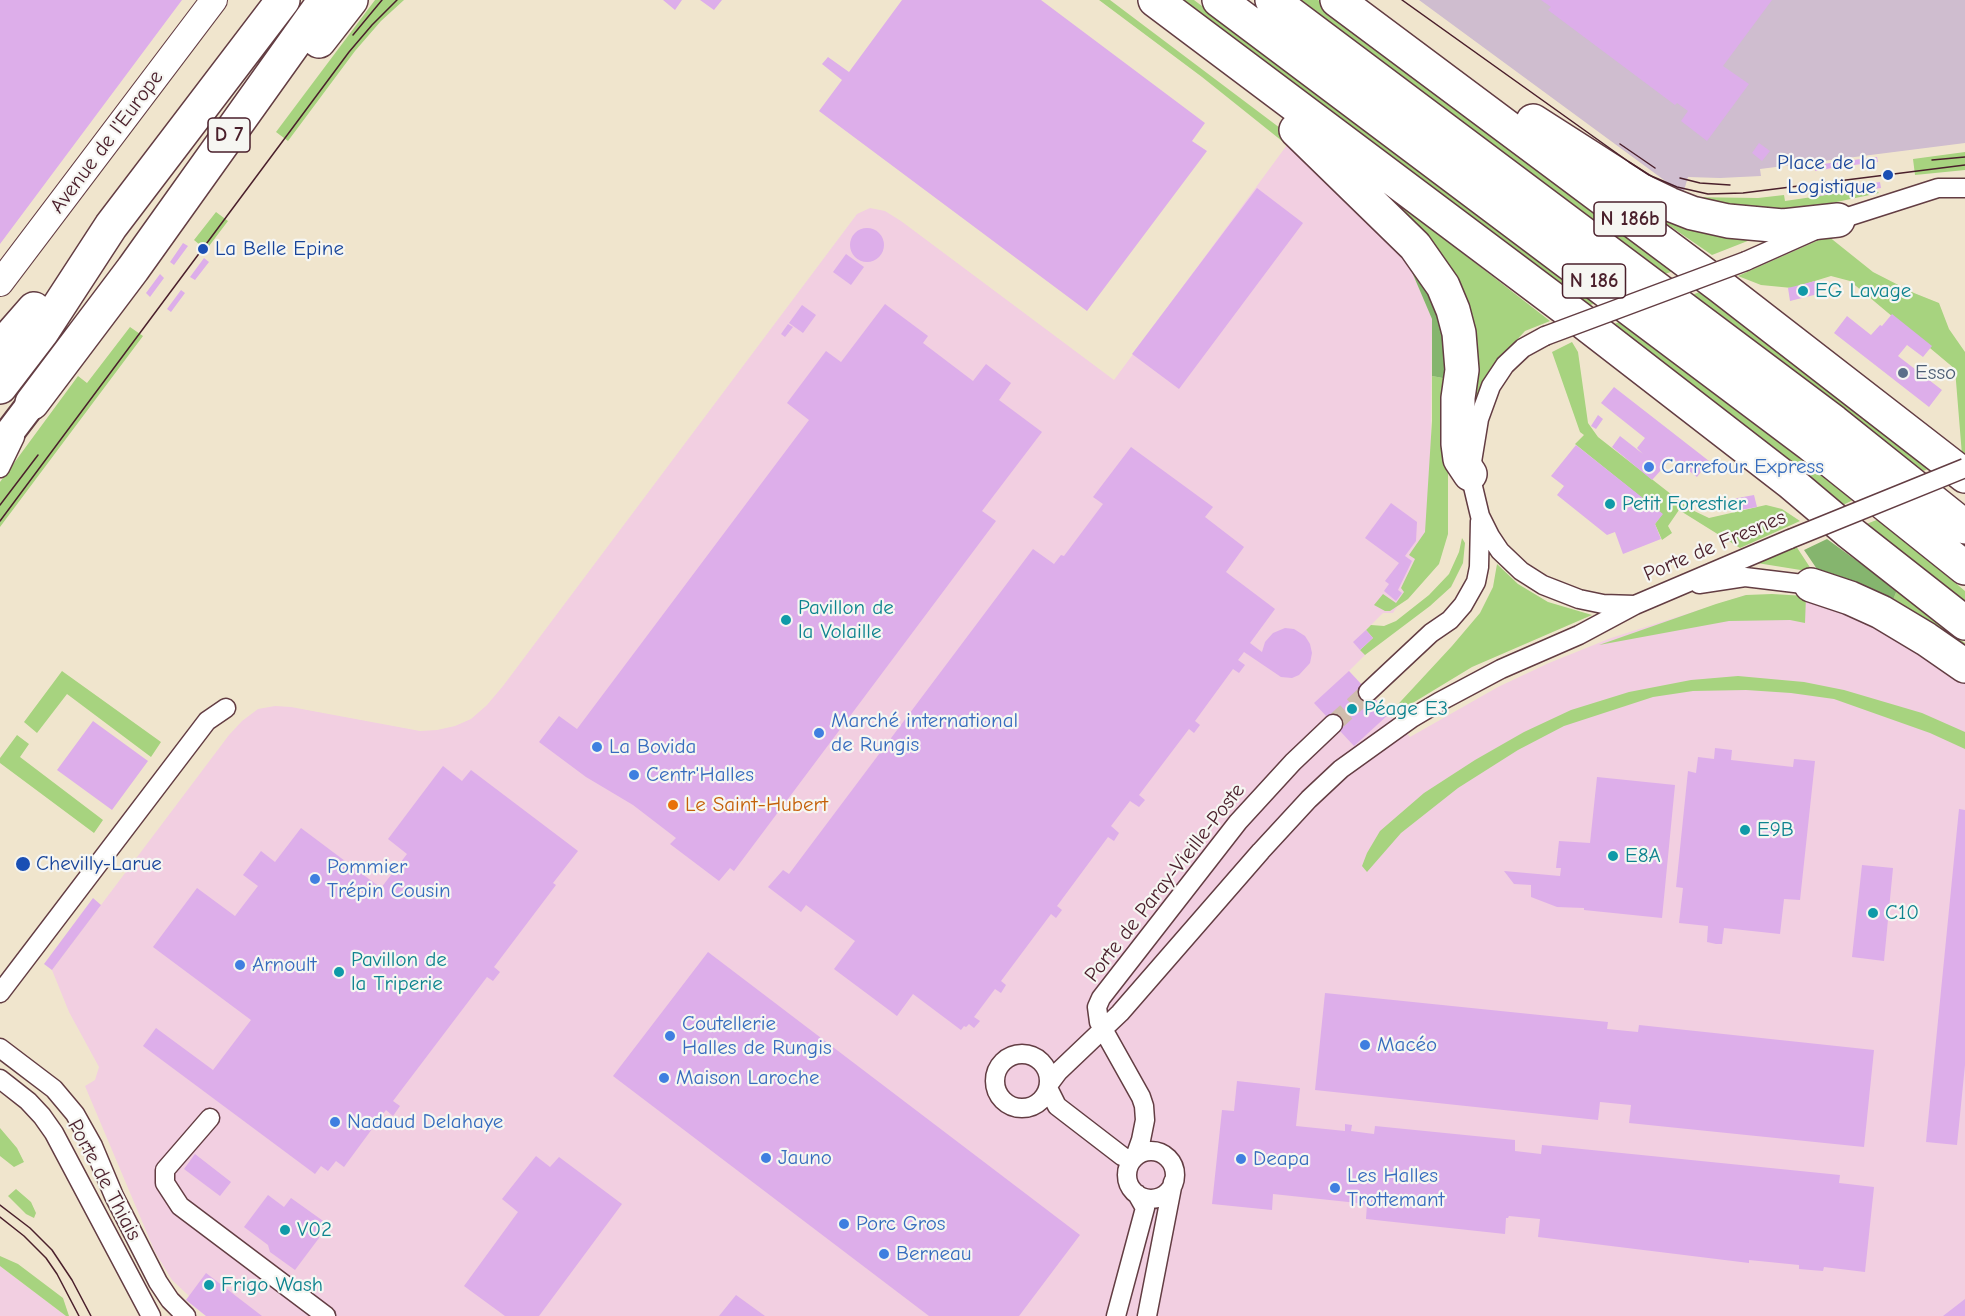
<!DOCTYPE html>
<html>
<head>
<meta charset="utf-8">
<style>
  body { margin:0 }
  canvas { display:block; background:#f0e5cd }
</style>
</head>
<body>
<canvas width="1965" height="1316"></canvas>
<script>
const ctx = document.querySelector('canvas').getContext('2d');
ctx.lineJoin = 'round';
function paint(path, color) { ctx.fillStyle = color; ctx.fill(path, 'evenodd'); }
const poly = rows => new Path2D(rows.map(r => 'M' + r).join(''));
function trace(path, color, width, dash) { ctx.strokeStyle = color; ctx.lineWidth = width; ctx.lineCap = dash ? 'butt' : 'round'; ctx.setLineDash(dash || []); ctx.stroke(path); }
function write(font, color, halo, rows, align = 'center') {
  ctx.font = font + ' "Comic Neue",sans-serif'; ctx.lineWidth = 4.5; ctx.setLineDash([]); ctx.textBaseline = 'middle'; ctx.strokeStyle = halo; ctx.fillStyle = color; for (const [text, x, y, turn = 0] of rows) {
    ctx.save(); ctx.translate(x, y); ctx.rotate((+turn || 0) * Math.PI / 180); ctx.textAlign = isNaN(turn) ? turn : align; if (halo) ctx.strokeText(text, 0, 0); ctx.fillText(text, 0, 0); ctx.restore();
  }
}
paint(poly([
  [1287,145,1360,212,1409,265,1432,319,1430,554,1393,613,1383,613,1366,630,1373,638,1361,649,1365,655,1349,671,1410,737,1498,687,1549,663,1611,638,1746,595,1810,596,1847,609,1965,681,1965,1316,206,1316,186,1300,189,1296,172,1280,155,1252,85,1086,95,1080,99,1067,69,1012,52,970,229,735,242,721,258,709,275,706,291,707,420,731,437,730,455,726,471,719,487,705,503,686,857,214,870,208,885,211,901,221,1114,380],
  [0,1266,66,1316,0,1316]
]), '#f2cfe1');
paint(poly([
  [1419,0,1965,0,1965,143,1760,169,1761,176,1720,178,1688,177,1683,194]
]), '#cfbdcf');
paint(poly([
  [375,0,404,0,381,21,355,51,288,141,276,132],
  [1099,0,1110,0,1280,128,1415,263,1409,265,1360,212,1287,145,1202,77],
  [1175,0,1194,0,1596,303,1584,307],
  [1299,0,1318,0,1679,269,1665,274],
  [1965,152,1965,170,1915,175,1913,159],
  [1348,164,1550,321,1525,331,1499,359,1473,422,1461,312],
  [1593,173,1773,231,1712,255],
  [1874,188,1879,193,1761,218,1687,197,1758,198,1784,195,1785,201],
  [216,212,228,221,206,250,194,240],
  [1828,236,1873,272,1914,293,1939,303,1949,329,1965,352,1965,454,1962,455,1955,369,1850,281,1831,276,1792,288,1761,285,1738,276],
  [1707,289,1931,468,1920,472,1692,295],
  [1622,321,1855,499,1841,506,1609,326],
  [130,327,143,336,0,527,0,482,78,376,87,383],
  [1572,342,1578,352,1588,423,1598,437,1690,509,1709,518,1766,505,1782,509,1800,521,1740,548,1679,510,1668,526,1672,533,1662,540,1655,524,1662,514,1575,444,1584,435,1580,432,1552,352],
  [1432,376,1448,379,1448,534,1439,564,1408,599,1390,611,1385,611,1374,605,1383,594,1396,603,1404,592,1401,588,1415,559,1409,555,1425,532,1432,421],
  [1879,519,1965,591,1965,605,1864,525],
  [1462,538,1465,543,1463,563,1451,587,1430,606,1365,655,1360,650,1373,638,1366,630,1371,625,1384,626,1396,621,1429,595,1449,574,1459,552],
  [1796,546,1813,572,1757,563],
  [1497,564,1518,584,1548,602,1592,615,1472,667,1411,704,1389,714,1452,646,1480,613,1493,587],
  [1897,590,1965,643,1965,653,1891,605],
  [1772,594,1806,596,1805,623,1790,620,1729,621,1599,645,1716,604,1746,595],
  [62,671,161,742,151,757,67,694,37,733,24,722],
  [1738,676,1804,682,1844,690,1922,713,1965,732,1965,749,1930,733,1834,699,1791,693,1746,690,1693,691,1653,697,1564,726,1518,750,1458,788,1401,833,1367,872,1362,866,1367,853,1380,831,1424,793,1475,760,1524,732,1571,710,1629,692,1691,680],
  [17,735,29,744,20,757,103,820,94,833,0,763,0,758],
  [0,1128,17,1148,24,1162,14,1167,0,1156],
  [16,1189,31,1202,36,1213,34,1218,26,1214,8,1196],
  [0,1256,18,1264,63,1298,69,1316,66,1316,0,1266]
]), '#a7d37f');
paint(poly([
  [1409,265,1436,299,1446,339,1448,379,1432,376,1432,319],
  [1827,539,1897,590,1891,605,1819,572,1804,550]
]), '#85b56e');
paint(poly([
  [0,0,182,0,0,244],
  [663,0,682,0,675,10],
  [700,0,722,0,714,10],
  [902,0,1041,0,1205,123,1192,141,1207,151,1087,311,819,111,842,80,822,64,828,57,849,72],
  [1541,0,1772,0,1723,66,1749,84,1707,141,1681,121,1688,111,1677,103,1675,105,1548,10,1551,7],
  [1759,143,1770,151,1762,161,1752,153],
  [1877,157,1878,162,1854,165,1853,160],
  [1838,162,1838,167,1815,171,1815,165],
  [1880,182,1881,188,1857,191,1857,185],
  [1842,187,1842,192,1818,196,1818,190],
  [1257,188,1303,223,1179,389,1132,354],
  '850 245a17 17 0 1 1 34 0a17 17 0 1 1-34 0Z',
  [183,243,188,246,174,265,170,262],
  [846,254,864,267,851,285,833,272],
  [204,258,209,262,195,280,190,277],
  [160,274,164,278,150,297,146,293],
  [1815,281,1818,294,1790,301,1788,288],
  [181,290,185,293,171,312,167,309],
  [885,304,928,336,923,343,973,381,986,364,1011,383,999,400,1042,432,982,511,996,521,734,871,730,868,719,881,670,844,676,838,633,805,586,777,539,742,559,716,577,729,809,420,787,403,826,351,841,362],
  [802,305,816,315,803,333,789,323],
  [1892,314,1932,346,1923,357,1907,345,1898,356,1942,390,1929,407,1834,333,1847,316,1871,335,1880,325,1882,326],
  [788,324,793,327,785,337,781,334],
  [1614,387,1709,461,1697,477,1672,458,1652,480,1612,447,1620,436,1643,454,1637,448,1645,438,1601,403],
  [1598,415,1603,419,1596,429,1591,426],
  [1576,445,1663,514,1655,524,1661,539,1623,554,1615,532,1607,535,1557,495,1564,486,1551,476],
  [1131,447,1213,507,1205,517,1244,547,1226,572,1275,609,1250,643,1262,652,1265,642,1273,633,1285,628,1294,629,1305,636,1310,644,1312,653,1310,663,1299,675,1292,678,1281,677,1244,652,1238,660,1245,665,1239,673,1233,669,1195,721,1200,725,1194,733,1189,729,1139,795,1145,800,1139,807,1130,801,1111,826,1119,833,1114,841,1108,837,1057,906,1062,910,1056,918,1051,914,1001,981,1006,985,1001,993,995,989,974,1017,980,1021,974,1028,969,1024,966,1027,964,1026,961,1030,913,994,897,1016,834,969,855,941,806,905,801,912,768,887,783,870,789,874,1033,549,1054,564,1061,555,1064,556,1103,504,1093,497],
  [1754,495,1757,507,1730,512,1727,500],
  [1391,503,1417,522,1416,541,1405,556,1412,561,1398,590,1402,593,1396,601,1384,591,1389,584,1385,581,1399,563,1365,538],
  [1366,630,1373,638,1360,650,1353,642],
  [1349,671,1389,714,1354,746,1314,703],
  [93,721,148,761,112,810,57,770],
  [1715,748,1732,750,1731,760,1793,767,1794,759,1815,761,1800,900,1784,899,1780,934,1724,928,1722,944,1716,944,1707,942,1708,926,1679,923,1683,888,1676,887,1688,771,1696,773,1698,757,1714,759],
  [443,766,462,781,471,770,578,851,553,883,556,885,494,967,500,972,493,981,487,977,393,1101,400,1106,393,1116,386,1110,344,1167,336,1161,328,1171,321,1166,315,1174,143,1046,156,1028,213,1070,251,1020,153,947,197,888,235,916,258,886,243,875,261,851,275,862,301,828,381,888,407,854,388,839],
  [1597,777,1675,785,1662,918,1584,910,1584,908,1557,907,1531,897,1531,885,1514,884,1504,871,1560,876,1561,868,1556,868,1559,841,1590,843],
  [1959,809,1965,810,1965,1065,1957,1145,1926,1142],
  [1862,865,1893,868,1884,961,1852,957],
  [93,898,101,905,52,970,44,964],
  [708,952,1080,1235,1019,1316,929,1316,613,1076],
  [1325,993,1608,1022,1607,1029,1638,1032,1639,1025,1874,1050,1864,1147,1629,1123,1631,1105,1600,1102,1598,1120,1315,1090],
  [1237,1081,1300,1088,1296,1126,1345,1131,1345,1124,1352,1125,1351,1131,1374,1134,1375,1126,1515,1140,1515,1151,1541,1154,1542,1145,1840,1175,1839,1183,1874,1187,1865,1272,1824,1267,1823,1271,1799,1269,1799,1265,1749,1260,1749,1263,1538,1237,1540,1219,1509,1216,1508,1218,1506,1218,1505,1234,1366,1219,1367,1204,1273,1194,1272,1210,1212,1204,1222,1110,1234,1111],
  [195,1154,231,1182,220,1196,184,1169],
  [536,1156,550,1167,559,1157,622,1204,539,1316,505,1316,464,1286,518,1212,502,1199],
  [268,1195,284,1207,291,1198,326,1223,319,1233,319,1238,295,1270,270,1252,268,1245,244,1227],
  [206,1273,262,1316,206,1316,186,1300],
  [736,1295,765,1316,719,1316],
  [1965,1299,1965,1316,1943,1316]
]), '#ddaeea');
trace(poly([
  [1333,724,1368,692]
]), '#cfbdad', 18, [18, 9]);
const street = poly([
  [1746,261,1838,220,1938,188,1965,188],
  [1545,336,1523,348,1505,365,1491,386,1479,419,1470,474,1480,516,1490,536,1500,551,1521,571,1543,585,1579,599,1603,604,1635,605,1790,539],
  [0,468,15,437],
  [1699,584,1745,577,1811,585],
  [1368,692,1431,633,1450,620,1463,605,1476,582,1479,567,1480,521],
  [0,993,207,721,226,708],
  [0,1048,54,1089,75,1114,93,1146,114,1196,158,1282,170,1300,186,1316],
  '995 1081a27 27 0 1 1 54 0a27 27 0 1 1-54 0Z',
  [0,1079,28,1101,42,1116,54,1133,151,1316],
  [1049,1084,1058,1072,1120,1013,1261,851,1309,799,1341,769,1412,718,1439,702,1501,669,1579,635,1635,605],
  [1048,1088,1057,1106,1122,1156,1126,1158,1133,1158],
  [210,1118,165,1170,165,1183,180,1206,326,1316],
  '1127 1175a24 24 0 1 1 48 0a24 24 0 1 1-48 0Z',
  [1135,1157,1141,1140,1145,1120,1144,1106,1141,1097,1099,1022,1097,1007,1101,998,1238,822,1293,762,1333,724],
  [1116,1316,1145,1208,1137,1194],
  [1147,1316,1173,1182]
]);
const secondary = poly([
  [0,283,214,0]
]);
const primary = poly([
  [0,445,32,403]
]);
const highway = poly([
  [1155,0,1577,317,1790,482,1848,531,1965,623],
  [1219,0,1810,444,1965,568],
  [1272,0,1834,422,1965,527],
  [1337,0,1720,286,1965,476],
  [319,41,351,0],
  [1533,121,1644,192,1669,204,1692,213,1728,221,1783,226,1838,220],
  [1296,130,1415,246,1443,286,1453,310,1459,333,1462,370,1458,398,1458,444,1460,459,1470,474],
  [0,348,34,309],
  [0,387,42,332,111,226,283,0],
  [32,403,133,269,325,0],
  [1811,585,1850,598,1881,612,1926,639,1965,666]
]);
trace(street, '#633d43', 21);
trace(secondary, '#633d43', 28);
trace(primary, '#633d43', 32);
trace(highway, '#633d43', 36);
trace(street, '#fff', 18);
trace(secondary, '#fff', 26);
trace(primary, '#fff', 28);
trace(highway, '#fff', 33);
trace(poly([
  [1402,0,1629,162,1649,175,1677,187,1708,194,1743,193,1965,165],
  [353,35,382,0],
  [1620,144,1655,168],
  [1932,160,1965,157],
  [1680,178,1700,183,1730,185],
  [0,505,38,455],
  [0,521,349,52,372,25,397,0],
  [0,1205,30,1228,52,1250,72,1280,91,1316],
  [0,1217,24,1236,46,1258,57,1274,79,1316]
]), '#4a1f2b', 1.5);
const streetBridge = poly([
  [1545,336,1746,261],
  [1790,539,1965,468]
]);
trace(streetBridge, '#633d43', 21, []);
trace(streetBridge, '#fff', 18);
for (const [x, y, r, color] of [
  [1888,175,6,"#1a4fb4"],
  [203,249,6,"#1a4fb4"],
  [1803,291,6,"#0f9aa8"],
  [1903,373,6,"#5c6f8a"],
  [1649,467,6,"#3f7fe0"],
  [1610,504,6,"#0f9aa8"],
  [786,620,6,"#0f9aa8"],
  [1352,709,6,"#0f9aa8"],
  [819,733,6,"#3f7fe0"],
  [597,747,6,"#3f7fe0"],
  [634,775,6,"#3f7fe0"],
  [673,805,6,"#e8710a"],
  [1745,830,6,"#0f9aa8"],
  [1613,856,6,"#0f9aa8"],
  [23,864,8,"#1a4fb4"],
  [315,879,6,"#3f7fe0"],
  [1873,913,6,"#0f9aa8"],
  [240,965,6,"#3f7fe0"],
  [339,972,6,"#0f9aa8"],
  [670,1036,6,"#3f7fe0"],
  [1365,1045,6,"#3f7fe0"],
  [664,1078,6,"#3f7fe0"],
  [335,1122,6,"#3f7fe0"],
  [766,1158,6,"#3f7fe0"],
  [1241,1159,6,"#3f7fe0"],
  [1335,1188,6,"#3f7fe0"],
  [844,1224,6,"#3f7fe0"],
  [285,1230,6,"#0f9aa8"],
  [884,1254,6,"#3f7fe0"],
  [209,1285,6,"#0f9aa8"]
]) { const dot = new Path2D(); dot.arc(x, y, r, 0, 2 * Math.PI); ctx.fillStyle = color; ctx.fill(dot); trace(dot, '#f6f6f2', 2); }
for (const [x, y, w] of [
  [229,135,42],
  [1630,219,72],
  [1594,281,63]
]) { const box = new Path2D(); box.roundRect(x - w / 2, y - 17, w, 34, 4.5); ctx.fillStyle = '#f6f6f2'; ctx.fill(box); trace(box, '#4a1f2b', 1.5); }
write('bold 20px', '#4a1f2b', null, [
  ["D 7",229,135],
  ["N 186b",1630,219],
  ["N 186",1594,281]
]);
write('21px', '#4a1f2b', '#f6f6f2', [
  ["Avenue de l'Europe",107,142,-53],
  ["Porte de Fresnes",1715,546,-23],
  ["Porte de Paray-Vieille-Poste",1165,883,-52],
  ["Porte de Thiais",104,1180,62]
]);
write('21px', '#164399', '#f6f6f2', [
  ["Place de la",1876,163,"right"],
  ["Logistique",1876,187,"right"],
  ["La Belle Epine",215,249],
  ["Chevilly-Larue",36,864]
], 'left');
write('21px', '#0d838f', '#f6f6f2', [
  ["EG Lavage",1815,291],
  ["Petit Forestier",1622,504],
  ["Pavillon de",798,608],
  ["la Volaille",798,632],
  ["Péage E3",1364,709],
  ["E9B",1757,830],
  ["E8A",1625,856],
  ["C10",1885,913],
  ["Pavillon de",351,960],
  ["la Triperie",351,984],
  ["V02",297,1230],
  ["Frigo Wash",221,1285]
], 'left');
write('21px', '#4e5e75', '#f6f6f2', [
  ["Esso",1915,373]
], 'left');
write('21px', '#366cbe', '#f6f6f2', [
  ["Carrefour Express",1661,467],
  ["Marché international",831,721],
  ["de Rungis",831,745],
  ["La Bovida",609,747],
  ["Centr'Halles",646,775],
  ["Pommier",327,867],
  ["Trépin Cousin",327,891],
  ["Arnoult",252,965],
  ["Coutellerie",682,1024],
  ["Halles de Rungis",682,1048],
  ["Macéo",1377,1045],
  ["Maison Laroche",676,1078],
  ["Nadaud Delahaye",347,1122],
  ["Jauno",778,1158],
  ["Deapa",1253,1159],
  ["Les Halles",1347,1176],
  ["Trottemant",1347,1200],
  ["Porc Gros",856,1224],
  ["Berneau",896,1254]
], 'left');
write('21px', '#c56008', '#f6f6f2', [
  ["Le Saint-Hubert",685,805]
], 'left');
</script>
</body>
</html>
